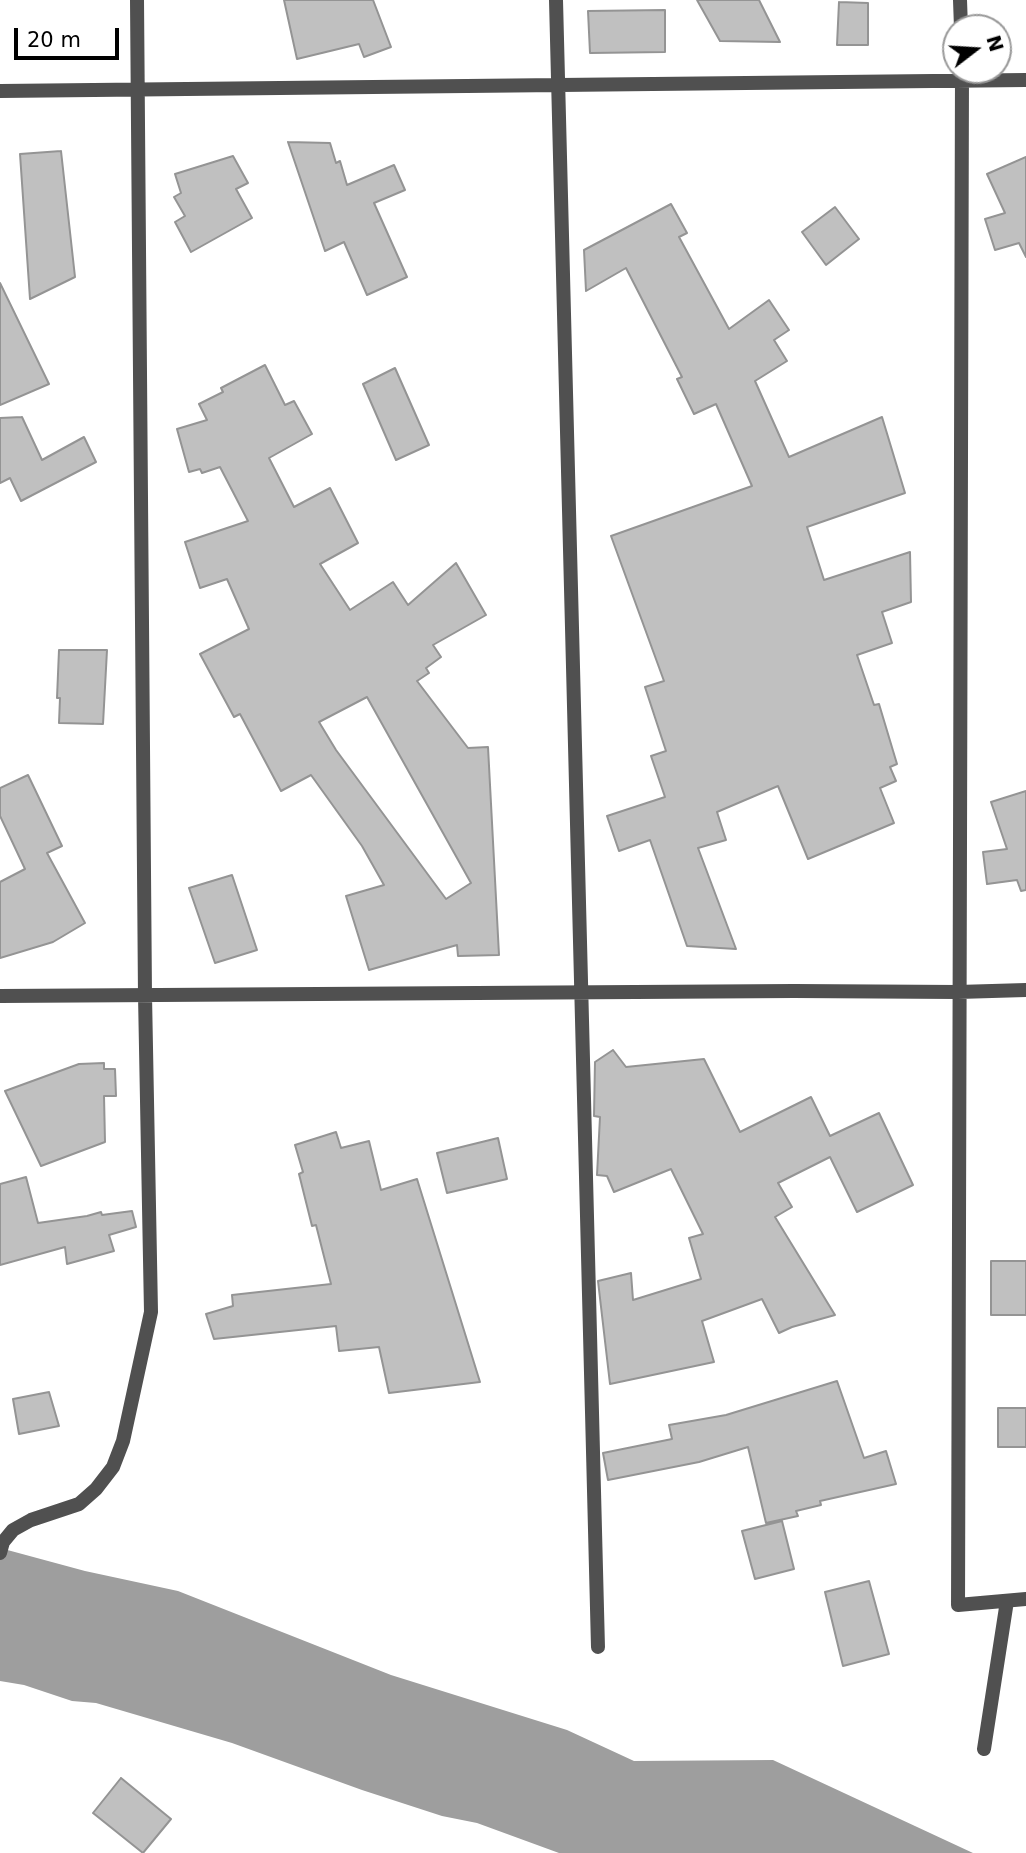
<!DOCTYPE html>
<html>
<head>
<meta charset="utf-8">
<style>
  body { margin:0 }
  #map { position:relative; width:1026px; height:1853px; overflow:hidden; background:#fff; font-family:"DejaVu Sans",sans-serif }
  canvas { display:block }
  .north { position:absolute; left:942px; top:14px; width:70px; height:70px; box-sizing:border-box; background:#fff; border:2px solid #999; border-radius:50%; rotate:73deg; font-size:19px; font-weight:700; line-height:28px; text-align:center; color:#000 }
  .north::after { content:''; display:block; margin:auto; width:24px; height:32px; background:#000; clip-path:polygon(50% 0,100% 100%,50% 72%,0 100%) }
  .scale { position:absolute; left:14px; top:28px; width:105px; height:32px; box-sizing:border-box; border:4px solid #000; border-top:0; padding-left:9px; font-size:21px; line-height:24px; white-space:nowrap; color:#000; -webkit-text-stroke:5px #fff; paint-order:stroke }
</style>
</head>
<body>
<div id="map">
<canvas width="1026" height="1853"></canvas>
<div class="north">N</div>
<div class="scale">20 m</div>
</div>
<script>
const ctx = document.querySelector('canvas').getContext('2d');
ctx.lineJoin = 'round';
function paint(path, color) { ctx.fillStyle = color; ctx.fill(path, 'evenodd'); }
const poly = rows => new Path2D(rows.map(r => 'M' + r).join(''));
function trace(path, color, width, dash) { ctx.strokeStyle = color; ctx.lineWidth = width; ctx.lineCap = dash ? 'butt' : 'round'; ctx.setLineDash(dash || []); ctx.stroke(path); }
paint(poly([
  [0,1548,85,1571,178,1591,391,1675,567,1730,634,1761,773,1760,973,1853,559,1853,477,1823,442,1816,362,1790,232,1743,96,1703,72,1701,24,1685,0,1681]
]), '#9e9e9e');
const building = poly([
  [284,0,373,0,391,47,364,57,359,44,297,59,284,0],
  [697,0,759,0,780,42,720,41,697,0],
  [839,2,868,3,868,45,837,45,839,2],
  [665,10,665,52,590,53,588,11,665,10],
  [288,142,330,143,336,163,340,161,347,185,394,165,405,190,374,203,407,277,367,295,344,242,325,251,288,142],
  [61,151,75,277,30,299,20,154,61,151],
  [233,156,248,183,236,189,252,218,191,252,175,222,185,216,174,197,181,193,175,174,233,156],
  [1026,157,1026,257,1019,243,995,250,985,219,1005,213,987,174,1026,157],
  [671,204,687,233,679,237,729,329,769,300,789,330,774,340,787,361,755,381,789,457,882,417,905,493,807,527,824,580,910,552,911,602,882,612,892,643,857,655,874,705,879,704,897,764,890,767,896,781,880,788,894,823,808,859,778,786,717,812,726,840,698,848,736,949,687,946,650,840,619,851,607,816,665,797,651,756,666,751,645,687,664,681,611,536,752,486,716,404,694,414,677,379,682,377,626,268,586,291,584,250,671,204],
  [835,207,859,239,826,265,802,232,835,207],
  [0,283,49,384,0,405,0,283],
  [265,365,285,405,294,401,312,434,269,458,294,507,330,488,358,543,320,564,350,610,393,582,408,605,456,563,486,615,433,645,441,657,426,668,429,673,417,681,468,748,488,747,499,955,458,956,457,945,369,970,346,896,384,885,362,846,311,775,281,791,240,714,234,717,200,654,249,629,227,579,200,588,185,542,248,521,220,467,202,473,200,469,189,472,177,429,207,420,199,404,223,392,221,388,265,365],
  [367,697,471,883,446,899,336,750,319,722,367,697],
  [395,368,429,445,396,460,363,384,395,368],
  [22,417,42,460,84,437,96,462,21,501,10,478,0,483,0,418,22,417],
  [59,650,107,650,103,724,59,723,60,698,57,698,59,650],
  [28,775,62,846,47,853,85,923,53,942,0,958,0,882,25,869,0,816,0,788,28,775],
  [1026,791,1026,890,1021,891,1017,880,987,884,983,852,1007,849,991,802,1026,791],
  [232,875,257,950,215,963,189,888,232,875],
  [613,1050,626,1067,704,1059,740,1132,811,1097,830,1136,879,1113,913,1185,857,1212,830,1157,778,1183,792,1207,775,1217,835,1315,792,1327,779,1333,762,1299,702,1321,714,1362,610,1384,598,1281,631,1273,633,1300,701,1279,689,1238,703,1234,671,1169,614,1192,607,1176,597,1175,600,1117,594,1116,595,1062,613,1050],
  [104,1063,104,1069,115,1069,116,1096,104,1096,105,1142,41,1166,5,1091,79,1064,104,1063],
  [336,1132,341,1148,369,1141,381,1190,417,1179,480,1382,389,1393,379,1347,339,1351,336,1326,214,1339,206,1314,233,1306,232,1295,331,1284,316,1225,312,1226,299,1174,303,1172,295,1145,336,1132],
  [498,1138,507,1179,447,1193,437,1153,498,1138],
  [26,1177,38,1223,87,1216,101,1212,102,1215,132,1211,136,1227,109,1235,114,1251,67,1264,65,1247,0,1265,0,1184,26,1177],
  [991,1261,1026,1261,1026,1315,991,1315,991,1261],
  [837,1381,864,1458,886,1451,896,1484,820,1501,821,1505,796,1511,798,1516,766,1523,748,1447,699,1462,608,1480,603,1453,672,1439,669,1425,726,1415,837,1381],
  [49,1392,59,1426,19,1434,13,1399,49,1392],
  [998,1408,1026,1408,1026,1447,998,1447,998,1408],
  [782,1521,794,1569,755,1579,742,1531,782,1521],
  [869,1581,889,1654,843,1666,825,1592,869,1581],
  [121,1778,171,1819,143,1853,93,1813,121,1778]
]);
paint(building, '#c0c0c0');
trace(building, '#949494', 2);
trace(poly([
  [556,0,598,1647],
  [960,0,961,28],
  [962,70,958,1605,1026,1599],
  [0,91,1026,80],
  [0,996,794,991,958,992,1026,990],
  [0,1553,3,1542,13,1530,31,1520,79,1504,96,1489,113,1467,123,1441,151,1312,145,995,137,0],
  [984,1749,1007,1601]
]), '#505050', 14);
</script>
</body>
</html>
